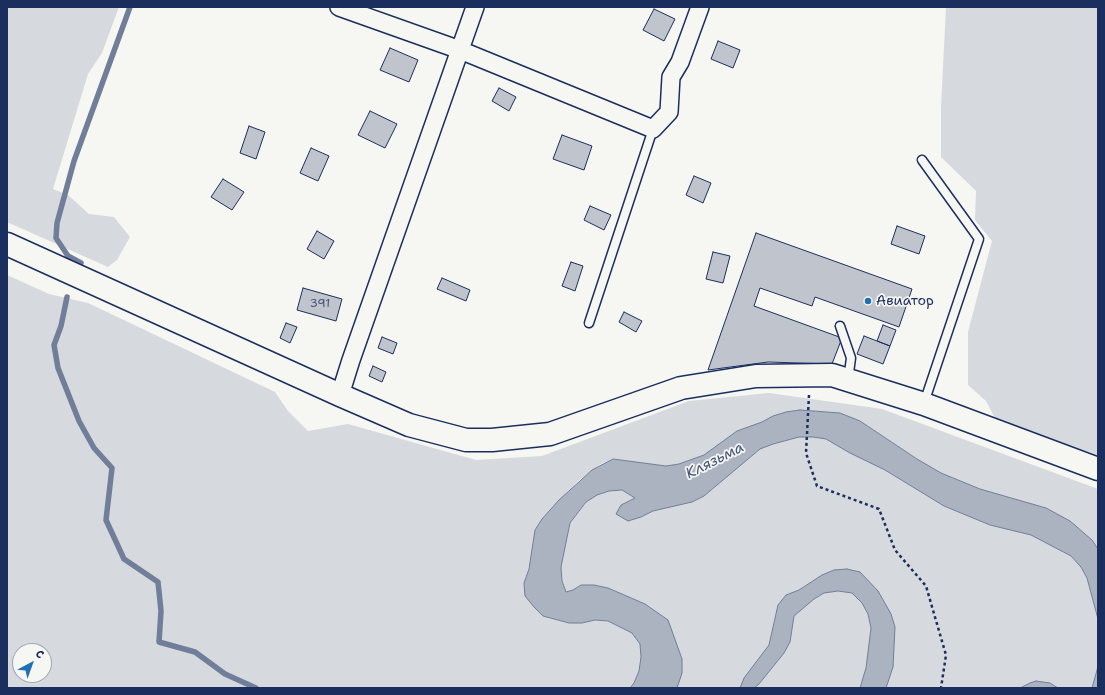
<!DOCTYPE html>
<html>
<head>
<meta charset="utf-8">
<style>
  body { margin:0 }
  #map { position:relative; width:1105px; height:695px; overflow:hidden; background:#f6f6f2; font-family:"Shantell Sans",sans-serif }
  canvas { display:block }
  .frame { position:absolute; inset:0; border:8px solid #1b2f5e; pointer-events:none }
  .north { position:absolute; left:12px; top:643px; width:40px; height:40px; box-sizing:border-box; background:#f6f6f2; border:1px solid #9ea6b7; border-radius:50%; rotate:41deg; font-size:11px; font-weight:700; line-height:16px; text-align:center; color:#1b2f5e }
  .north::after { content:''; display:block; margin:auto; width:14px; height:18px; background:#1f6fb2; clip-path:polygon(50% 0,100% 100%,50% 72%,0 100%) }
</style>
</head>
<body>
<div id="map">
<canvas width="1105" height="695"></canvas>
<div class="frame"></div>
<div class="north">С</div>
</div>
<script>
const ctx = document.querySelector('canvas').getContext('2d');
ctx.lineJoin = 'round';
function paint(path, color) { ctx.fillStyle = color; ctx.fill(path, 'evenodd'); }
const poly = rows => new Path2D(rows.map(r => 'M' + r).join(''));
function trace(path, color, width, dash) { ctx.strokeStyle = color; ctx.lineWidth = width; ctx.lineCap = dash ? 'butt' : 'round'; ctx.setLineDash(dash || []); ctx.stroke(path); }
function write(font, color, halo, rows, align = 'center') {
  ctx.font = font + ' "Shantell Sans",sans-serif'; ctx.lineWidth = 3.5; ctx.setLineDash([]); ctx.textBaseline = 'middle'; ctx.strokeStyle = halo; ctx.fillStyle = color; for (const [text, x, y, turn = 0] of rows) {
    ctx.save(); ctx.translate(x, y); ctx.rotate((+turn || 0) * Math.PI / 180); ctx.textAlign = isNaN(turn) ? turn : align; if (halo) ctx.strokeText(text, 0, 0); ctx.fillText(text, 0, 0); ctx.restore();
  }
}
paint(poly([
  [7,7,119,7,102,53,88,74,53,189,68,195,89,214,114,217,130,237,117,260,108,267,7,222],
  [946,7,1098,7,1098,455,996,420,986,401,968,385,968,332,992,241,975,220,976,191,941,157,941,107],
  [7,275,49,294,88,303,275,392,288,411,308,431,348,424,476,460,542,456,689,401,769,393,882,409,1098,489,1098,549,1092,540,1046,508,980,489,941,473,917,459,860,421,840,413,800,410,786,412,773,416,704,455,679,464,666,466,613,459,601,464,578,481,542,519,535,530,529,569,524,583,543,616,569,623,582,623,595,620,608,621,632,633,640,644,641,657,639,670,634,684,630,688,7,688],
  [20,651,44,651,44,675,20,675],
  [799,437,813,437,826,439,885,470,944,506,990,525,1031,535,1071,556,1081,567,1087,578,1098,619,1098,665,1092,688,1058,688,1050,683,1030,683,1020,688,886,688,893,667,860,572,847,569,834,570,822,575,799,590,786,595,778,605,769,645,744,678,740,688,677,688,682,673,682,659,676,646,673,633,645,604,608,588,594,585,581,585,573,590,566,592,562,581,561,567,570,524,586,502,597,495,609,491,622,490,635,498,621,505,641,517,653,511,692,502,704,496,760,449,773,444],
  [838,591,852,593,862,603,868,614,871,628,866,668,860,688,754,688,759,684,784,653,790,642,794,616,814,599,824,593]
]), '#d6d9dd');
const water = poly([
  [800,410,840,413,860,421,917,459,941,473,980,489,1046,508,1070,521,1092,540,1098,549,1098,619,1087,578,1081,567,1071,556,1031,535,990,525,944,506,885,470,850,453,826,439,813,437,799,437,773,444,760,449,704,496,692,502,653,511,641,517,628,521,616,514,621,505,635,498,622,490,609,491,597,495,586,502,570,523,561,567,562,581,566,592,573,590,581,585,594,585,608,588,645,604,668,620,682,659,682,673,677,688,630,688,634,683,639,671,641,657,640,644,632,633,608,621,595,620,582,623,569,623,543,616,534,607,525,596,524,583,529,569,535,530,542,519,559,500,592,470,613,459,666,466,679,464,704,455,737,431,762,422,773,416,786,412,800,410],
  [847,569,860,572,878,591,891,614,895,627,893,667,886,688,860,688,866,668,871,628,868,614,862,603,852,593,838,591,824,593,814,599,794,616,790,642,784,653,759,684,754,688,740,688,744,678,769,645,778,605,786,595,799,590,822,575,834,570,847,569],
  [1098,665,1098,688,1092,688,1097,670,1098,665],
  [1036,681,1050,683,1058,688,1020,688,1030,683,1036,681]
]);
paint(water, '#abb2c0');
trace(water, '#717e99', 1);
trace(poly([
  [81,263,68,256,56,238,57,223,74,161,130,7],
  [67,297,61,326,54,345,58,368,79,421,94,448,112,468,106,520,124,559,158,582,161,611,159,642,195,652,225,674,256,688]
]), '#717e99', 5.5);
const building = poly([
  [654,9,675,19,664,41,643,30,654,9],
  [718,41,740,50,733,68,711,59,718,41],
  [390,48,418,60,409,82,380,70,390,48],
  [499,88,516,97,509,111,492,101,499,88],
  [370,111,397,124,385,148,358,135,370,111],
  [249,126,265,132,256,159,240,153,249,126],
  [562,135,592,146,584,170,553,159,562,135],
  [311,148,329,156,318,181,300,173,311,148],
  [694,176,711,183,703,203,686,195,694,176],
  [223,179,244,192,232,210,211,197,223,179],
  [590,206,611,215,604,230,584,220,590,206],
  [897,226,925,236,919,254,891,244,897,226],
  [317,231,334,241,324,259,307,249,317,231],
  [756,233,912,289,899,327,815,297,812,306,760,288,754,306,842,338,832,364,768,362,708,370,756,233],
  [713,252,730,256,723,283,706,279,713,252],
  [571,262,583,266,575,291,562,286,571,262],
  [442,278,470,290,466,301,437,289,442,278],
  [303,288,342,299,336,321,297,310,303,288],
  [624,312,642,321,636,332,619,322,624,312],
  [286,323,297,327,290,343,280,338,286,323],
  [883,325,896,330,890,346,877,341,883,325],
  [864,336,890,346,883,364,857,354,864,336],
  [382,337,397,343,393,354,378,348,382,337],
  [373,366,386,372,382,382,369,376,373,366]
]);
paint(building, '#c0c4cd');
trace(building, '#1b2f5e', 1);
const lane = poly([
  [922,160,979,239,924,403],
  [589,323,653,129],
  [840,326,851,358,848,380]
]);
const street = poly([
  [339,7,460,50,653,129,669,112,671,77,680,62,700,7],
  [340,395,351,360,475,7]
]);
const secondary = poly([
  [7,244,340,395,409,425,466,440,492,440,550,434,681,388,756,376,832,375,924,404,1098,469]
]);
trace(lane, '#1b2f5e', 11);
trace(street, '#1b2f5e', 20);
trace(secondary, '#1b2f5e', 25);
trace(poly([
  [809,395,806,453,817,486,879,509,895,550,926,586,946,655,941,688]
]), '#1b2f5e', 2.5, [3, 3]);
trace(lane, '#f6f6f2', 8);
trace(street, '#f6f6f2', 17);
trace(secondary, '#f6f6f2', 22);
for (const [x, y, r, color] of [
  [868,301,4,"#1f6fb2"]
]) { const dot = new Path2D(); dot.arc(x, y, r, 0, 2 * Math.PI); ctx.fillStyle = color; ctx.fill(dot); trace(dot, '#f6f6f2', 1.5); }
write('12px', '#44547a', null, [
  ["391",320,304]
]);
write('14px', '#1b2f5e', '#f6f6f2', [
  ["Авиатор",876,301]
], 'left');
write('italic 15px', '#46567b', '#f6f6f2', [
  ["Клязьма",715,461,-27]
]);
</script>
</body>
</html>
